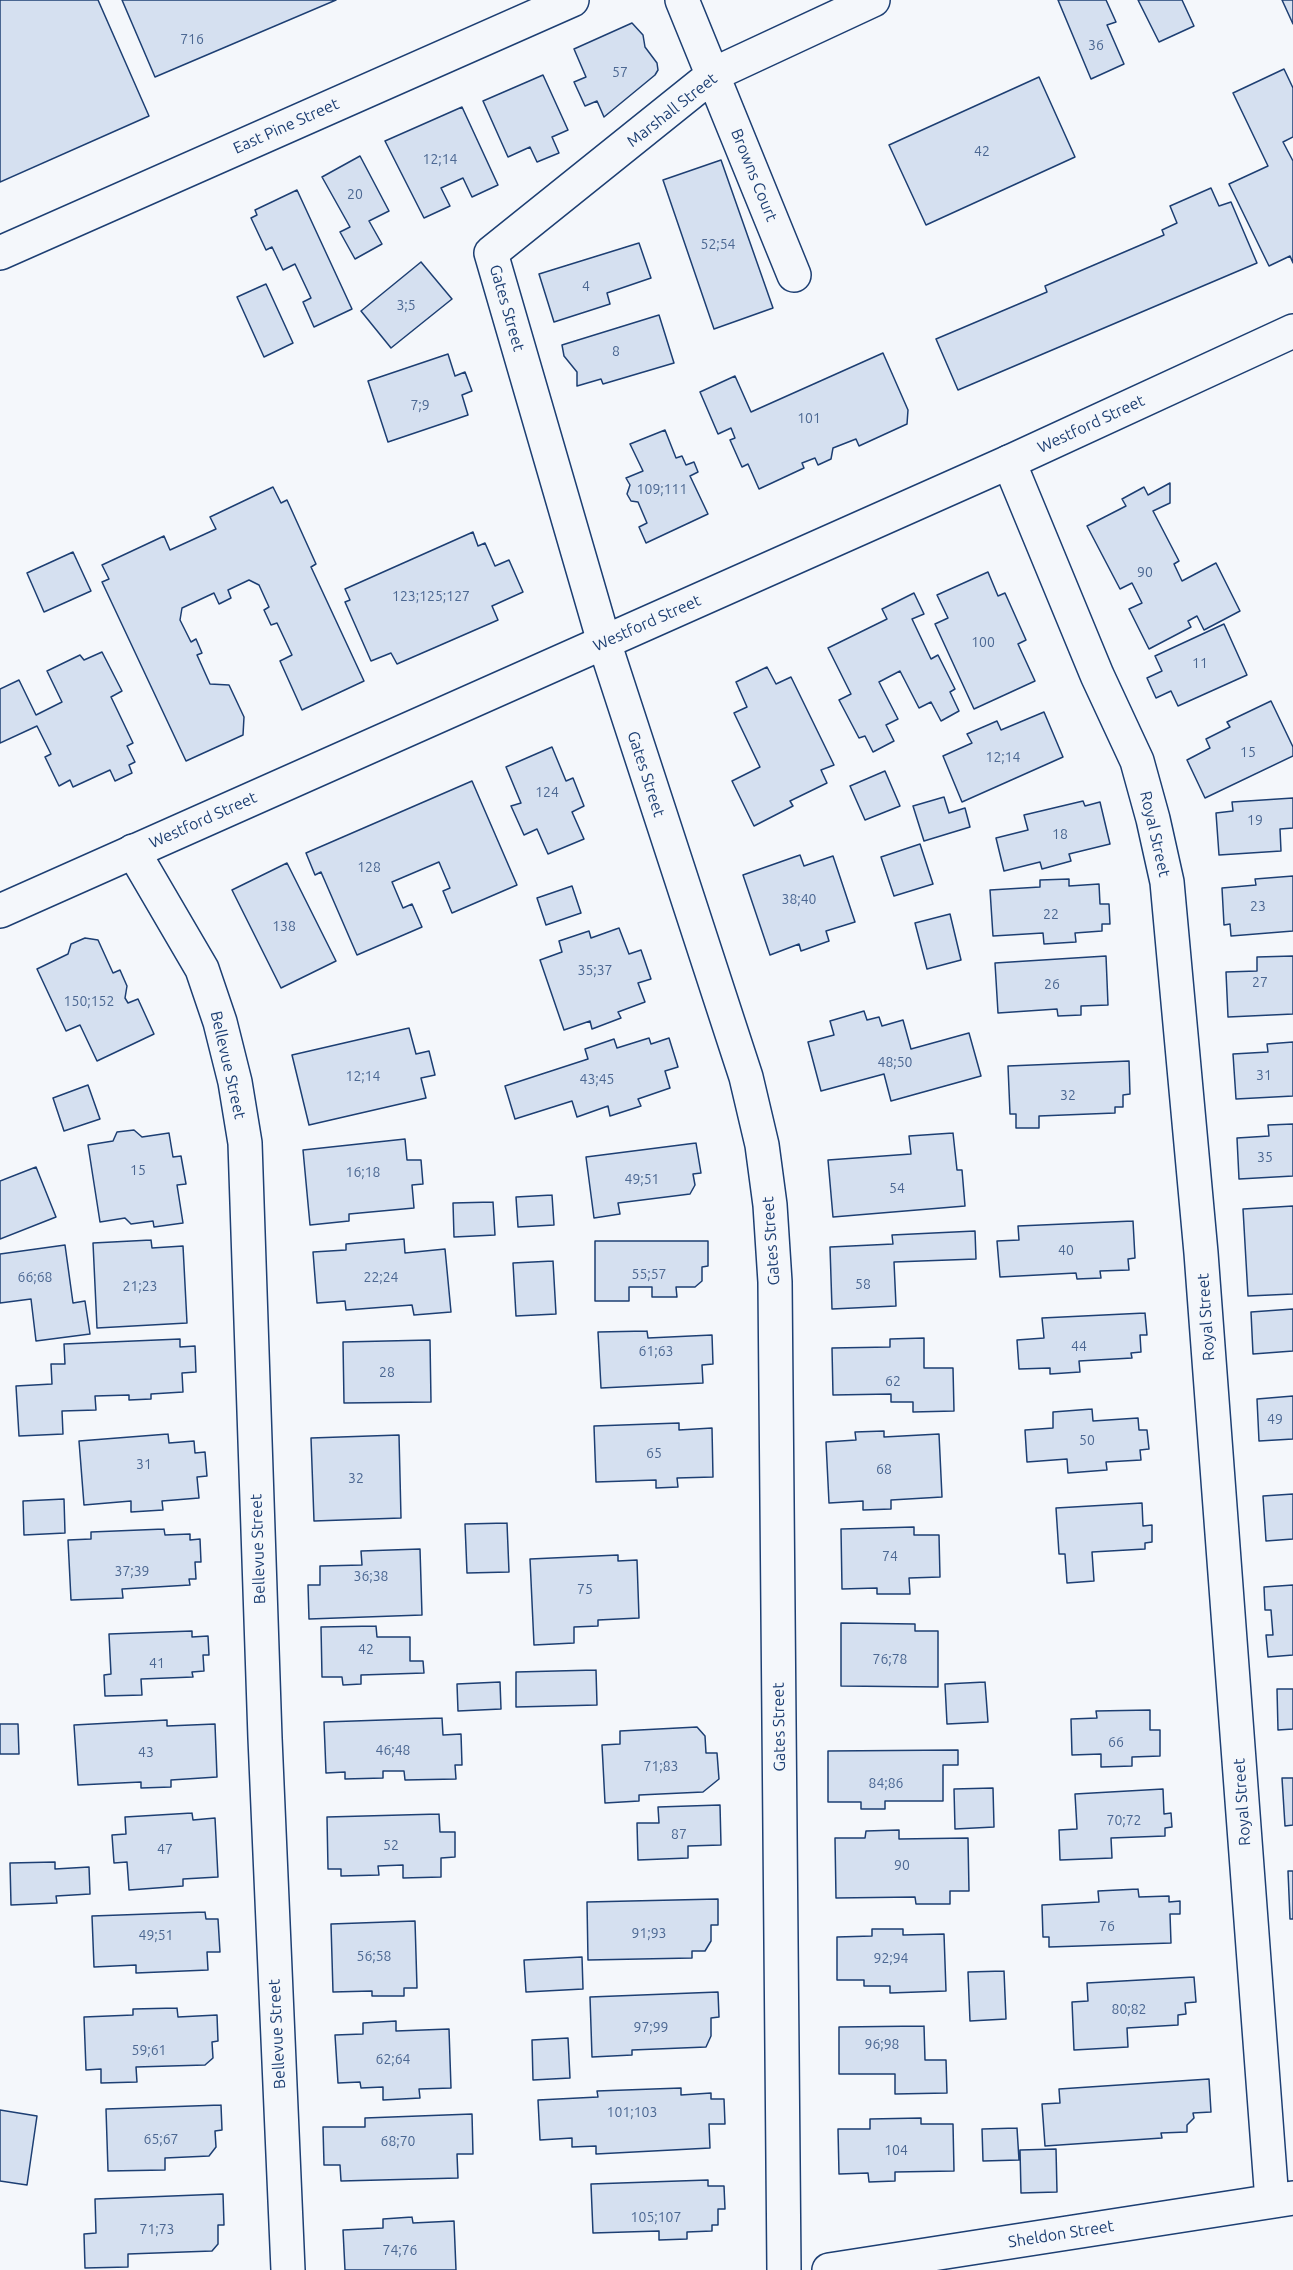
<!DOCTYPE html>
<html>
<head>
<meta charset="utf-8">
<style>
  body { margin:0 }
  canvas { display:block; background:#f4f7fb }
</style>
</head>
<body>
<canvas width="1293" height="2270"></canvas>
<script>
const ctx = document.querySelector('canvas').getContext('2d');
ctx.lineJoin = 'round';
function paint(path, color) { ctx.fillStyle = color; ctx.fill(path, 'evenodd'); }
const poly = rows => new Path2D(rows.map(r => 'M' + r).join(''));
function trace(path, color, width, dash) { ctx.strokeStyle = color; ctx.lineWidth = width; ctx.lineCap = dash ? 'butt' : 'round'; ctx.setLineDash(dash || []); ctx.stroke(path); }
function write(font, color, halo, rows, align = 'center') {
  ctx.font = font + ' Ubuntu,sans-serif'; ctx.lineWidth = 4.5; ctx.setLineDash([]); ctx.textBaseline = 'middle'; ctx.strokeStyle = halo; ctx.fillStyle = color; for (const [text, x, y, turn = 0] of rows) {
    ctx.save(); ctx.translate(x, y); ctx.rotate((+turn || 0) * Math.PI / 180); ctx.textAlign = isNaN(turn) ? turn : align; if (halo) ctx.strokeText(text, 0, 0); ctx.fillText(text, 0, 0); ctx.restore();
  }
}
const building = poly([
  [0,0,98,0,149,116,0,182,0,0],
  [122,0,336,0,155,77,122,0],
  [1058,0,1106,0,1116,22,1107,25,1124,64,1091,79,1058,0],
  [1138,0,1182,0,1194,26,1159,42,1138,0],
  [1282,0,1293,0,1293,24,1282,0],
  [632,23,643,35,645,47,657,63,658,70,655,75,604,117,597,101,585,106,574,82,586,77,574,49,632,23],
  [1284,69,1293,88,1293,137,1283,142,1293,161,1293,263,1290,256,1269,266,1229,184,1268,166,1233,93,1284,69],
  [543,75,568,130,552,137,559,153,537,162,530,147,508,157,483,101,543,75],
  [1039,77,1075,157,926,225,889,145,1039,77],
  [462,107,498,185,472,197,463,178,441,188,450,206,424,218,385,141,462,107],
  [360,156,389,211,369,221,382,244,355,259,340,232,350,227,322,177,360,156],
  [721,160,773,308,714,329,663,180,721,160],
  [1211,188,1219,206,1231,202,1257,263,958,390,936,339,1047,292,1045,286,1164,235,1162,230,1177,223,1170,206,1211,188],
  [297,190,352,309,314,327,303,302,311,298,295,264,283,270,272,247,266,250,251,218,257,215,255,210,297,190],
  [639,243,651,278,607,293,610,304,554,322,539,274,639,243],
  [421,262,452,299,391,348,361,311,421,262],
  [266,284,293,343,264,357,237,297,266,284],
  [659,315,674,363,603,384,601,379,577,386,577,372,564,356,562,345,659,315],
  [883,353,908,410,907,424,859,446,856,439,833,448,831,459,818,465,815,458,802,463,804,468,759,489,748,464,742,467,730,440,735,438,731,428,718,434,700,392,735,376,751,412,883,353],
  [448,354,455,376,465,372,472,391,462,395,468,415,388,442,368,381,448,354],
  [665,430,676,458,682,456,686,465,694,462,698,472,690,476,708,514,646,543,639,527,647,523,638,502,631,501,627,494,630,485,626,478,643,471,630,444,665,430],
  [1170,483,1170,503,1153,511,1179,561,1174,564,1182,581,1216,563,1240,611,1204,630,1197,616,1188,621,1191,627,1149,649,1129,609,1142,603,1132,583,1120,589,1087,526,1126,506,1122,499,1144,487,1148,495,1170,483],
  [273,487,281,503,287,500,316,564,311,567,364,681,302,710,280,661,292,655,277,623,271,625,264,610,269,607,259,585,249,580,228,590,231,598,219,604,214,593,182,608,180,620,191,642,196,639,202,653,197,655,210,684,229,685,244,717,243,735,186,761,102,582,109,579,102,565,164,536,170,550,216,529,210,517,273,487],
  [473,532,478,546,485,543,495,566,509,560,523,592,492,606,498,620,397,664,391,653,371,661,345,602,350,600,345,589,473,532],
  [73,552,91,591,44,612,27,573,73,552],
  [988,572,998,596,1005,593,1026,640,1018,644,1035,681,974,709,935,624,948,618,937,595,988,572],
  [914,593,924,614,912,619,931,659,938,655,955,689,950,692,959,711,941,721,931,702,919,708,900,671,879,682,898,719,886,725,894,741,873,752,865,736,859,738,839,700,851,694,828,648,887,619,882,609,914,593],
  [1224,624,1247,675,1178,706,1171,691,1156,698,1147,678,1162,671,1155,656,1224,624],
  [102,652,122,691,111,697,133,743,127,746,135,762,129,765,132,773,115,781,110,770,73,787,70,780,59,786,45,757,51,754,37,726,0,743,0,689,19,680,36,715,62,702,47,671,80,655,84,660,102,652],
  [767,667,776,684,791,677,834,765,821,770,827,783,790,801,793,806,754,826,732,781,760,767,734,713,747,707,736,682,767,667],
  [1271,701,1293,747,1293,756,1205,798,1187,760,1210,748,1206,739,1230,727,1227,722,1271,701],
  [1044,712,1063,757,962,802,943,756,972,743,967,734,997,721,1001,730,1044,712],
  [552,747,566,781,573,778,584,806,572,812,584,839,548,854,537,829,524,835,511,806,521,803,506,767,552,747],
  [885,771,900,806,865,820,850,786,885,771],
  [472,781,517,885,452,913,443,891,450,888,439,862,392,882,403,908,412,904,422,927,357,955,321,872,315,875,306,853,472,781],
  [944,797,949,813,965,808,970,827,924,841,913,806,944,797],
  [1293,798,1293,828,1280,829,1281,851,1219,855,1216,813,1233,811,1232,802,1293,798],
  [1083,801,1085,806,1100,802,1110,844,1069,854,1071,861,1042,869,1040,862,1004,871,996,838,1028,830,1024,815,1083,801],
  [920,844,933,884,894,896,881,857,920,844],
  [800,855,804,866,833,856,855,922,826,931,829,941,801,951,799,944,770,955,743,875,800,855],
  [287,863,336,961,281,988,232,890,287,863],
  [1293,876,1293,931,1231,936,1230,924,1224,925,1222,888,1256,885,1255,879,1293,876],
  [1069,879,1069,886,1099,884,1100,904,1109,904,1110,924,1102,924,1102,931,1075,933,1076,942,1044,944,1043,933,993,936,990,890,1040,887,1040,880,1069,879],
  [572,886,581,913,546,925,537,898,572,886],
  [950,914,961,960,927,969,915,923,950,914],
  [619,928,629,954,641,950,651,979,638,983,645,1002,618,1012,621,1018,592,1029,590,1021,564,1030,540,960,562,952,559,941,589,931,591,938,619,928],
  [85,938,98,940,113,973,120,970,127,986,125,998,128,1003,138,999,154,1034,97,1061,80,1025,66,1031,37,969,68,954,71,944,85,938],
  [1106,956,1108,1005,1081,1006,1081,1015,1058,1016,1057,1009,998,1013,995,963,1106,956],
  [1293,956,1293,1014,1228,1017,1226,972,1257,971,1257,957,1293,956],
  [864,1011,867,1020,879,1017,882,1026,903,1020,911,1049,969,1033,981,1076,891,1101,884,1074,821,1091,808,1042,834,1035,830,1021,864,1011],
  [409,1028,416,1054,429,1051,435,1075,421,1078,426,1098,309,1125,292,1055,409,1028],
  [649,1038,651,1044,669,1038,678,1067,665,1071,670,1088,638,1099,641,1106,610,1116,608,1106,577,1117,572,1101,515,1119,505,1086,588,1059,585,1049,614,1039,617,1048,649,1038],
  [1293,1042,1293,1096,1236,1099,1233,1054,1268,1052,1267,1044,1293,1042],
  [1129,1061,1130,1094,1123,1095,1123,1107,1115,1107,1115,1113,1039,1116,1039,1128,1016,1128,1016,1114,1010,1114,1008,1066,1129,1061],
  [88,1085,100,1119,64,1131,53,1098,88,1085],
  [1293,1124,1293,1176,1239,1179,1237,1138,1269,1136,1268,1125,1293,1124],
  [134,1130,142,1137,169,1133,173,1157,181,1156,186,1184,177,1185,183,1223,154,1227,153,1221,131,1224,125,1218,100,1222,88,1145,113,1141,117,1132,134,1130],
  [953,1133,957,1170,962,1170,965,1206,833,1217,828,1160,911,1154,909,1136,953,1133],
  [405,1139,407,1160,421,1160,423,1184,412,1185,414,1208,349,1214,349,1221,310,1225,303,1150,405,1139],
  [696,1143,701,1173,693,1174,695,1185,690,1194,618,1203,620,1214,594,1218,586,1157,696,1143],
  [36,1167,56,1217,0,1239,0,1181,36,1167],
  [552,1195,554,1225,518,1227,516,1197,552,1195],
  [493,1202,495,1235,454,1237,453,1203,493,1202],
  [1293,1206,1293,1294,1248,1296,1243,1209,1293,1206],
  [1133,1221,1135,1258,1128,1259,1129,1270,1100,1271,1101,1278,1077,1279,1076,1273,1000,1277,997,1241,1019,1240,1018,1226,1133,1221],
  [975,1231,976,1259,894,1262,896,1306,832,1309,830,1247,893,1244,892,1235,975,1231],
  [404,1239,405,1253,445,1249,451,1312,414,1315,412,1305,346,1310,345,1301,317,1303,313,1252,346,1250,346,1244,404,1239],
  [151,1240,152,1248,183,1246,187,1323,97,1328,93,1243,151,1240],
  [595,1241,708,1241,708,1266,702,1267,702,1281,695,1287,676,1287,677,1297,652,1297,652,1287,629,1287,629,1301,595,1301,595,1241],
  [65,1245,73,1303,85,1301,90,1334,36,1341,31,1299,0,1303,0,1254,65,1245],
  [553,1261,556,1314,516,1316,513,1263,553,1261],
  [1293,1309,1293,1351,1253,1354,1251,1312,1293,1309],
  [1145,1313,1147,1335,1140,1335,1141,1352,1131,1353,1132,1358,1079,1361,1080,1372,1050,1374,1050,1368,1019,1369,1017,1340,1044,1338,1042,1318,1145,1313],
  [647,1331,648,1338,712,1335,713,1364,702,1365,703,1383,601,1388,598,1332,647,1331],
  [924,1338,924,1368,953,1368,954,1411,913,1412,913,1402,891,1402,891,1394,833,1395,832,1348,890,1347,890,1339,924,1338],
  [180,1339,180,1347,195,1346,196,1372,182,1373,183,1392,151,1394,151,1399,129,1400,129,1395,95,1396,96,1410,62,1411,63,1434,19,1436,16,1386,52,1384,51,1364,65,1364,64,1344,180,1339],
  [430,1340,431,1402,344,1403,343,1342,430,1340],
  [1293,1396,1293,1439,1259,1441,1257,1399,1293,1396],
  [1092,1409,1093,1421,1138,1418,1139,1430,1147,1430,1149,1449,1140,1450,1141,1460,1106,1462,1107,1470,1068,1473,1067,1459,1027,1462,1025,1430,1053,1428,1053,1412,1092,1409],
  [679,1423,679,1430,712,1428,713,1477,677,1478,678,1487,656,1488,656,1480,596,1482,594,1426,679,1423],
  [884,1431,884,1437,939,1434,942,1497,891,1500,891,1509,863,1510,863,1501,829,1503,826,1442,856,1440,855,1432,884,1431],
  [168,1434,169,1443,194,1441,195,1453,205,1452,207,1476,197,1477,199,1498,162,1501,163,1510,131,1512,131,1501,84,1505,79,1441,168,1434],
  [399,1435,401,1518,314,1521,311,1438,399,1435],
  [1293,1494,1293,1539,1266,1541,1263,1496,1293,1494],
  [64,1499,65,1533,24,1535,23,1501,64,1499],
  [1142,1503,1143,1526,1152,1525,1152,1542,1145,1543,1145,1549,1092,1552,1094,1581,1067,1583,1065,1554,1059,1554,1056,1508,1142,1503],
  [507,1523,509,1572,467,1573,465,1524,507,1523],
  [914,1527,914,1535,939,1535,940,1577,909,1578,910,1594,877,1594,877,1588,842,1589,841,1529,914,1527],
  [164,1529,165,1535,190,1534,190,1540,200,1539,201,1562,195,1562,196,1579,189,1579,190,1585,122,1589,123,1598,71,1600,68,1540,91,1539,91,1532,164,1529],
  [420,1549,422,1615,309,1619,308,1585,320,1585,320,1566,362,1565,361,1551,420,1549],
  [618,1555,618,1561,637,1560,639,1618,598,1620,598,1626,574,1627,574,1643,534,1645,530,1559,618,1555],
  [1293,1585,1293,1655,1268,1657,1266,1635,1273,1635,1271,1610,1265,1610,1264,1587,1293,1585],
  [841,1623,915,1624,915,1631,938,1631,938,1687,841,1686,841,1623],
  [376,1626,377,1637,410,1637,410,1661,423,1661,424,1673,361,1675,361,1684,343,1685,342,1677,322,1677,321,1627,376,1626],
  [192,1631,192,1637,208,1636,209,1655,203,1655,204,1671,192,1672,193,1677,141,1679,142,1695,105,1696,104,1675,111,1674,109,1634,192,1631],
  [596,1670,597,1705,516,1707,516,1672,596,1670],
  [500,1682,501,1709,458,1711,457,1684,500,1682],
  [985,1682,988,1722,947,1724,945,1684,985,1682],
  [1277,1689,1293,1689,1293,1729,1278,1730,1277,1689],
  [1150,1710,1150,1730,1160,1730,1160,1756,1132,1757,1132,1766,1101,1767,1101,1754,1072,1755,1071,1719,1097,1718,1096,1711,1150,1710],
  [442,1718,443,1735,461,1734,462,1765,455,1765,456,1779,405,1780,404,1771,383,1771,383,1778,345,1779,345,1772,326,1773,324,1722,442,1718],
  [167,1720,167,1726,215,1724,217,1777,171,1780,171,1787,141,1788,141,1782,78,1785,74,1725,167,1720],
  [0,1724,18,1724,19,1754,0,1754,0,1724],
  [697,1727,705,1736,706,1753,717,1753,719,1779,703,1792,639,1795,639,1801,605,1803,602,1745,620,1744,620,1731,697,1727],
  [958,1750,958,1765,943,1765,943,1801,885,1801,885,1809,861,1809,861,1802,828,1802,828,1751,958,1750],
  [1282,1778,1293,1778,1293,1825,1285,1826,1282,1778],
  [993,1788,994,1827,955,1829,954,1789,993,1788],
  [1163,1789,1164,1814,1171,1813,1172,1827,1165,1828,1165,1836,1111,1838,1112,1858,1060,1860,1059,1830,1077,1829,1075,1794,1163,1789],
  [720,1805,721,1845,688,1846,688,1858,638,1860,637,1823,659,1823,658,1807,720,1805],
  [192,1813,193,1820,215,1818,218,1877,183,1879,183,1886,129,1890,127,1862,114,1863,112,1835,126,1834,125,1817,192,1813],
  [439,1814,440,1832,455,1832,455,1857,441,1858,441,1877,403,1878,403,1865,378,1866,379,1875,341,1876,341,1869,328,1869,327,1817,439,1814],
  [899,1830,899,1839,968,1838,969,1891,950,1891,950,1904,916,1904,915,1897,836,1898,835,1838,865,1838,866,1831,899,1830],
  [55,1862,55,1869,89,1867,90,1894,56,1896,57,1903,11,1905,10,1863,55,1862],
  [1288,1871,1293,1871,1293,1919,1290,1919,1288,1871],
  [1138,1889,1139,1897,1169,1896,1169,1902,1180,1901,1180,1914,1170,1914,1171,1943,1049,1947,1049,1937,1043,1937,1042,1905,1099,1902,1098,1891,1138,1889],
  [718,1899,718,1925,711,1925,711,1941,705,1951,692,1951,692,1958,588,1960,587,1902,718,1899],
  [205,1912,206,1919,218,1919,220,1952,207,1952,208,1970,136,1973,136,1965,94,1967,92,1916,205,1912],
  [415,1921,417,1988,404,1988,404,1996,372,1996,372,1991,333,1992,331,1924,415,1921],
  [872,1929,903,1929,903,1935,944,1934,946,1991,890,1993,890,1986,864,1986,864,1980,837,1980,837,1937,872,1936,872,1929],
  [582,1957,583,1989,526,1992,524,1960,582,1957],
  [1004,1971,1006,2019,970,2021,968,1972,1004,1971],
  [1194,1977,1196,2002,1185,2003,1186,2014,1178,2015,1178,2025,1127,2028,1128,2047,1074,2050,1072,2002,1088,2001,1087,1983,1194,1977],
  [718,1992,719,2017,711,2018,711,2036,706,2047,632,2050,632,2055,592,2057,590,1997,718,1992],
  [177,2008,178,2017,217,2015,218,2041,212,2042,213,2058,205,2065,136,2067,137,2082,101,2083,101,2069,86,2070,84,2017,133,2015,133,2009,177,2008],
  [396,2021,396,2031,449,2029,451,2088,419,2089,420,2098,383,2100,383,2087,361,2088,360,2082,338,2083,335,2035,363,2034,363,2023,396,2021],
  [924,2026,925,2060,946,2060,947,2093,895,2094,895,2074,839,2074,839,2027,924,2026],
  [568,2038,570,2078,533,2080,532,2040,568,2038],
  [1209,2079,1211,2112,1193,2113,1194,2118,1187,2125,1187,2132,1161,2133,1162,2138,1045,2146,1042,2104,1060,2103,1059,2089,1209,2079],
  [681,2088,681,2095,711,2093,711,2099,724,2099,725,2124,709,2124,710,2148,596,2154,596,2146,572,2147,572,2138,540,2140,538,2100,598,2097,597,2091,681,2088],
  [221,2105,222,2130,215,2131,216,2147,209,2156,165,2158,165,2170,108,2171,106,2109,221,2105],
  [0,2110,37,2116,27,2185,0,2181,0,2110],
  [472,2114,473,2154,457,2154,458,2178,341,2181,340,2165,324,2165,323,2127,365,2127,365,2118,472,2114],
  [921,2118,921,2124,953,2124,954,2171,895,2172,895,2181,869,2182,868,2173,839,2174,838,2129,870,2129,870,2119,921,2118],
  [1017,2128,1019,2160,983,2161,982,2129,1017,2128],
  [1056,2149,1057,2192,1021,2193,1020,2150,1056,2149],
  [708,2180,708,2186,724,2186,725,2209,718,2209,718,2225,712,2225,712,2231,687,2232,687,2239,659,2240,659,2231,593,2233,591,2184,708,2180],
  [223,2194,224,2225,218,2225,218,2244,212,2251,128,2254,128,2267,85,2268,84,2234,96,2233,95,2199,223,2194],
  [412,2217,413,2223,454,2221,456,2270,345,2270,343,2230,383,2228,383,2219,412,2217]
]);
paint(building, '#d5e0f0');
trace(building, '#1d3f73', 1.5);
const minor = poly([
  [682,0,794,275],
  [0,253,572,0],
  [1009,462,1097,675,1137,761,1153,819,1167,882,1201,1253,1272,2201],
  [133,851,202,969,220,1022,235,1082,245,1143,265,1738,288,2270],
  [784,2270,775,1282,770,1205,762,1145,746,1077,604,642,491,253,714,74,873,0],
  [829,2270,1293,2198]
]);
const major = poly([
  [0,911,1009,462,1293,331]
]);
trace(minor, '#1d3f73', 36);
trace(major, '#1d3f73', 36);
trace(minor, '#f4f7fb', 33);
trace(major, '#f4f7fb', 33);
write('14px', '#4b6792', null, [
  ["716",192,39],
  ["36",1096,45],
  ["57",620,72],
  ["42",982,151],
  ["12;14",440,159],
  ["20",355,194],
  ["52;54",718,244],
  ["4",586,286],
  ["3;5",406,305],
  ["8",616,351],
  ["7;9",420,405],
  ["101",809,418],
  ["109;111",662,489],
  ["90",1145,572],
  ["123;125;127",431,596],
  ["100",983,642],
  ["11",1200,663],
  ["15",1248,752],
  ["12;14",1003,757],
  ["124",547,792],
  ["19",1255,820],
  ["18",1060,834],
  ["128",369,867],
  ["38;40",799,899],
  ["23",1258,906],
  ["22",1051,914],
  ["138",284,926],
  ["35;37",595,970],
  ["27",1260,982],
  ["26",1052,984],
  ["150;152",89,1001],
  ["48;50",895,1062],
  ["31",1264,1075],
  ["12;14",363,1076],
  ["43;45",597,1079],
  ["32",1068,1095],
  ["35",1265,1157],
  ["15",138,1170],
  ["16;18",363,1172],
  ["49;51",642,1179],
  ["54",897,1188],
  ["40",1066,1250],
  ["55;57",649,1274],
  ["66;68",35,1277],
  ["22;24",381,1277],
  ["58",863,1284],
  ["21;23",140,1286],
  ["44",1079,1346],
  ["61;63",656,1351],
  ["28",387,1372],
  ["62",893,1381],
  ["49",1275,1419],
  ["50",1087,1440],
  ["65",654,1453],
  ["31",144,1464],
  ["68",884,1469],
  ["32",356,1478],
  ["74",890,1556],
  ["37;39",132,1571],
  ["36;38",371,1576],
  ["75",585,1589],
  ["42",366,1649],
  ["76;78",890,1659],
  ["41",157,1663],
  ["66",1116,1742],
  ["46;48",393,1750],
  ["43",146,1752],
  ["71;83",661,1766],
  ["84;86",886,1783],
  ["70;72",1124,1820],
  ["87",679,1834],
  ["52",391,1845],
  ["47",165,1849],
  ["90",902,1865],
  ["76",1107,1926],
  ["91;93",649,1933],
  ["49;51",156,1935],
  ["56;58",374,1956],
  ["92;94",891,1958],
  ["80;82",1129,2009],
  ["97;99",651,2027],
  ["96;98",882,2044],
  ["59;61",149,2050],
  ["62;64",393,2059],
  ["101;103",632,2112],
  ["65;67",161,2139],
  ["68;70",398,2141],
  ["104",896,2150],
  ["105;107",656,2217],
  ["71;73",157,2229],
  ["74;76",400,2250]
]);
write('16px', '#1d3f73', '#f4f7fb', [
  ["Marshall Street",672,110,-38],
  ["East Pine Street",286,126,-24],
  ["Browns Court",754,175,68],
  ["Gates Street",507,308,74],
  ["Westford Street",1091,424,-25],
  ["Westford Street",647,623,-24],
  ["Gates Street",646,774,72],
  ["Westford Street",203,820,-24],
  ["Royal Street",1155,834,77],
  ["Bellevue Street",228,1065,77],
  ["Gates Street",771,1241,-94],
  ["Royal Street",1206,1317,-94],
  ["Bellevue Street",258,1549,-92],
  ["Gates Street",779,1727,-91],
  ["Royal Street",1242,1802,-94],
  ["Bellevue Street",277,2034,-93],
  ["Sheldon Street",1061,2234,-9]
]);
</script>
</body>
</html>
